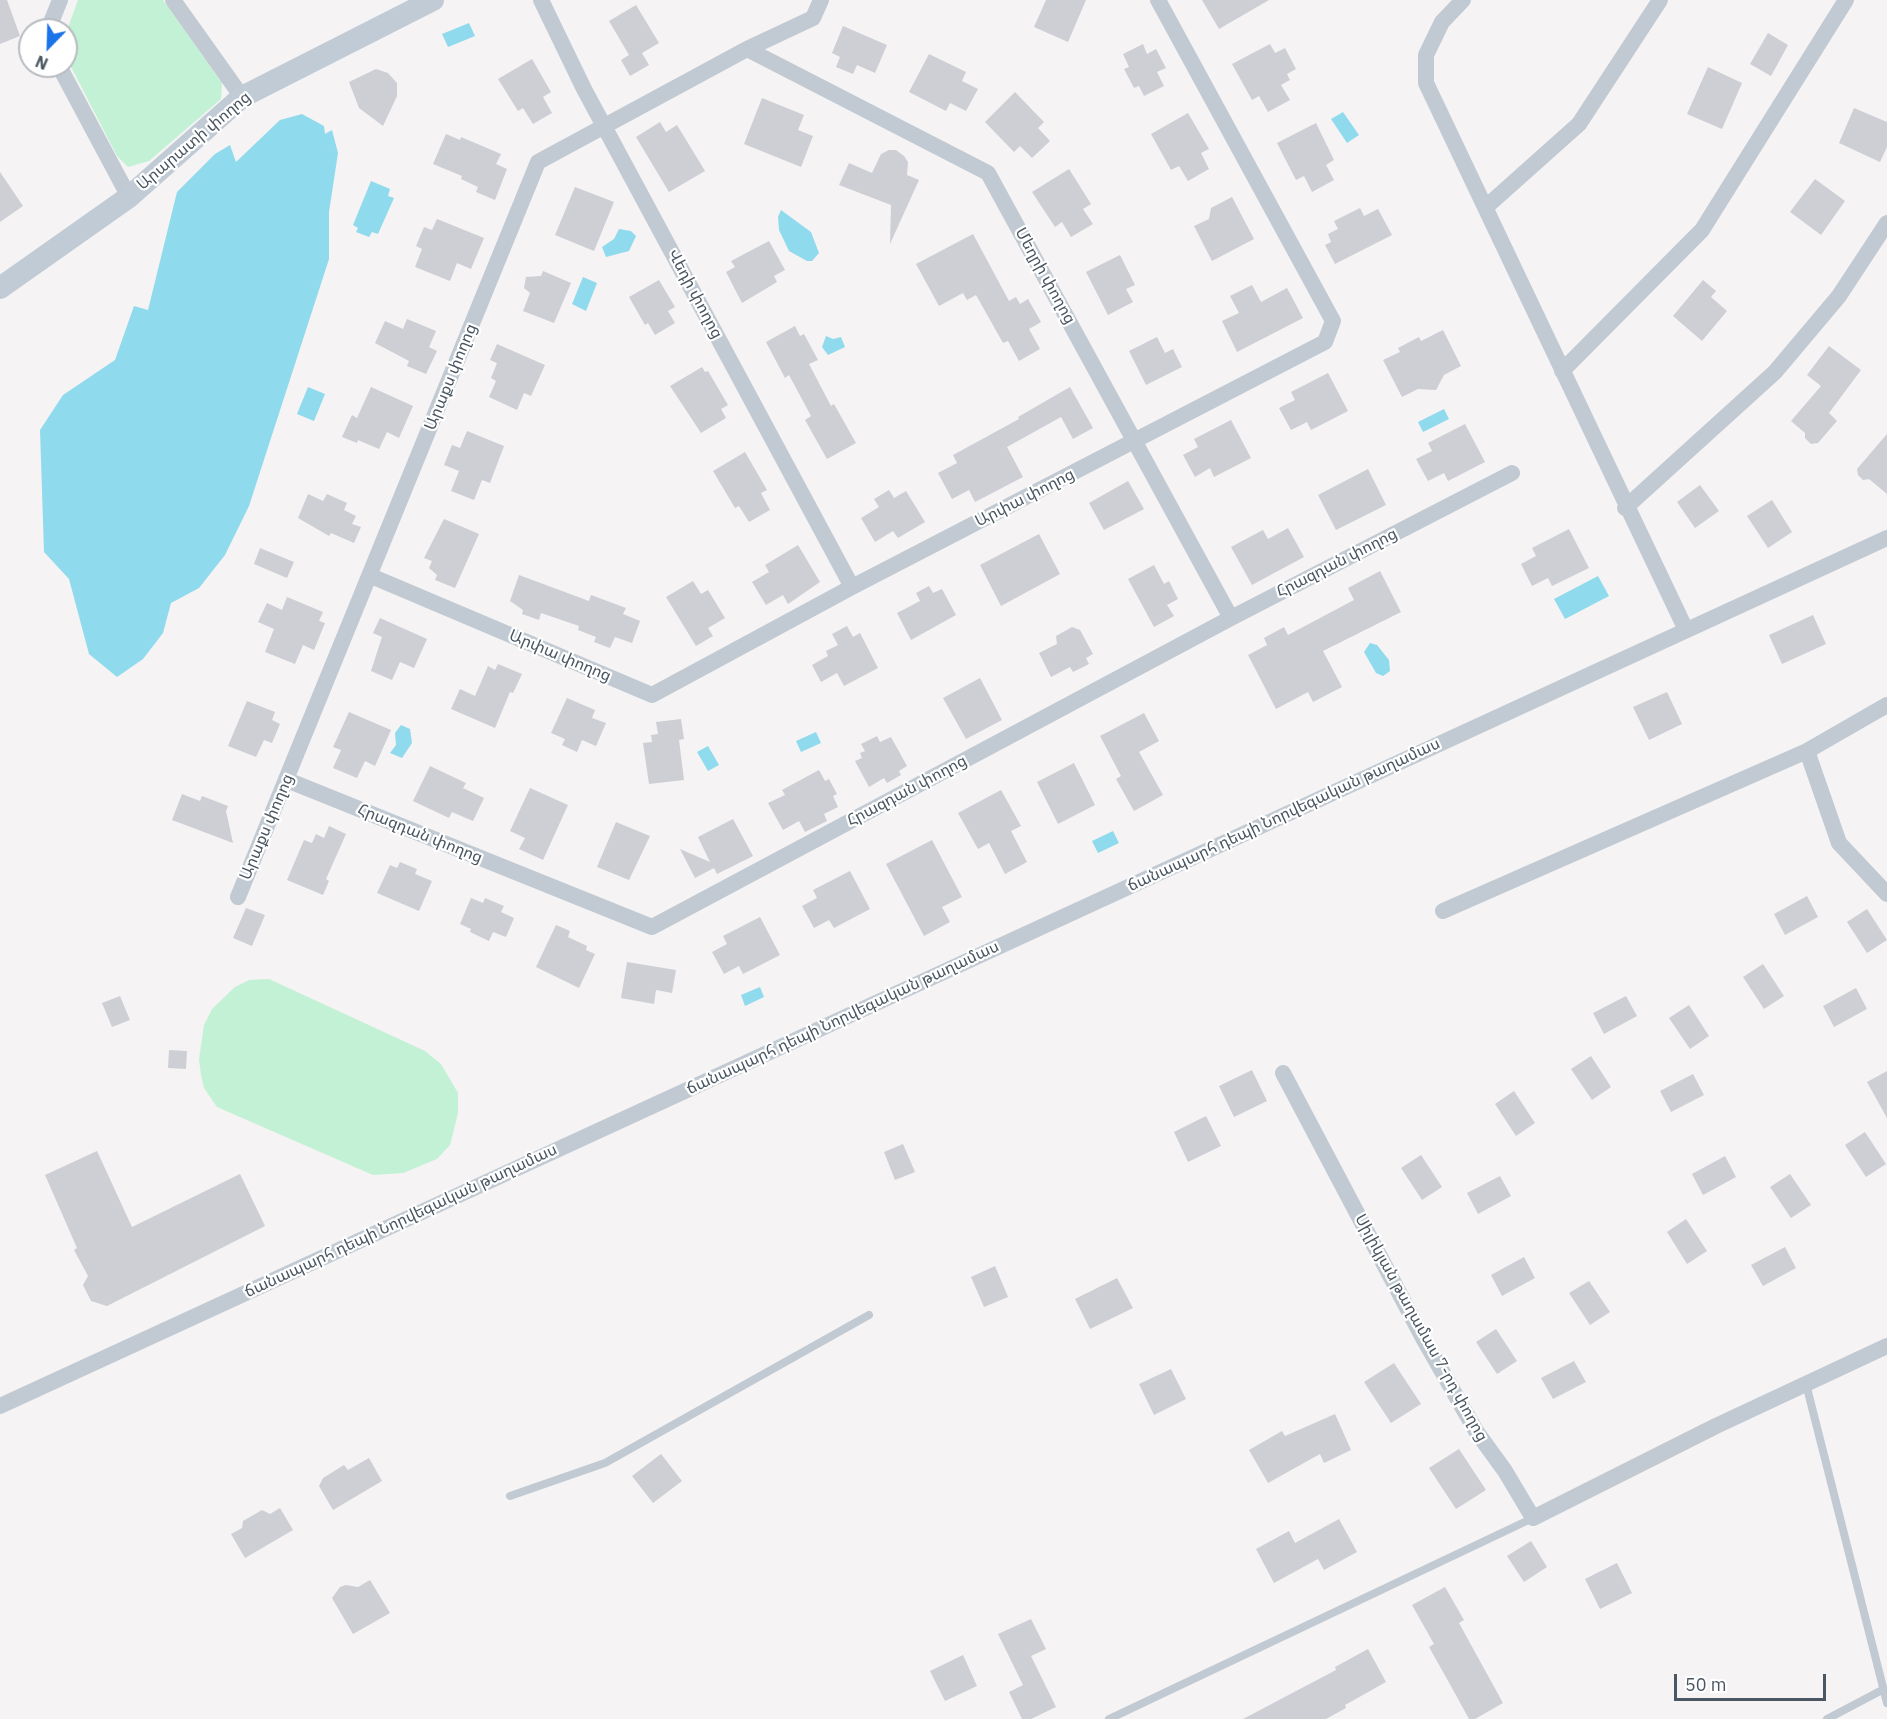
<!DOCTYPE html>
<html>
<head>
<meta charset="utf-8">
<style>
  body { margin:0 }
  #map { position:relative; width:1887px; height:1719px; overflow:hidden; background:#f5f3f3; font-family:"IBM Plex Sans",sans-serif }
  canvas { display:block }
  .north { position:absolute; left:18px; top:18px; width:60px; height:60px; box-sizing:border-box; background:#fff; border:2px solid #b7bbc0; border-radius:50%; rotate:203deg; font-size:16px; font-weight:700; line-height:24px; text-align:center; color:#4a5661 }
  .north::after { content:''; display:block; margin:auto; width:21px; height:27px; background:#1a73e8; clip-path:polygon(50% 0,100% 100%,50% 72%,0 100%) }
  .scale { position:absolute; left:1674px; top:1674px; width:152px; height:27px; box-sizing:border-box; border:3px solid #4a5661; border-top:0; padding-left:8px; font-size:18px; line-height:21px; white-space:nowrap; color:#4a5661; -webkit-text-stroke:4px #fff; paint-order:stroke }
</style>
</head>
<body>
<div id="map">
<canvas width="1887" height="1719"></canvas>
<div class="north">N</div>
<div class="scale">50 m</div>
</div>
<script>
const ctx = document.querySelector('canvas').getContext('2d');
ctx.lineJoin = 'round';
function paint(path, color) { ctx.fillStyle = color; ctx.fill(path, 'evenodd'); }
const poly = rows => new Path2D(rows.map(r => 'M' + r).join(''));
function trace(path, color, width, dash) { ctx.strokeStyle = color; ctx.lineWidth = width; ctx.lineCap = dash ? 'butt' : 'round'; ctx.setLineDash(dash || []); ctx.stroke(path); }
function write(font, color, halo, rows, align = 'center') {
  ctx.font = font + ' "IBM Plex Sans","Noto Sans Armenian",sans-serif'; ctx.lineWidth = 4.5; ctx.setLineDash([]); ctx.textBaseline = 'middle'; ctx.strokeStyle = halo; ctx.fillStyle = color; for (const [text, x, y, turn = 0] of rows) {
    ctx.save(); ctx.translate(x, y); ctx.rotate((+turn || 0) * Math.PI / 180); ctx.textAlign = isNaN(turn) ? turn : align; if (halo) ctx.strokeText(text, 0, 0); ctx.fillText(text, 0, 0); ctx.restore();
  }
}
paint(poly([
  [78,0,163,0,222,83,221,99,149,161,128,167,117,156,69,63,66,33],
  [269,979,425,1051,441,1064,458,1093,458,1113,450,1145,437,1159,403,1173,373,1175,217,1107,204,1088,201,1075,199,1059,204,1025,212,1009,235,987,249,980]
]), '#c3f1d5');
paint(poly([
  [469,23,475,36,448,47,442,34],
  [1343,112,1359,135,1347,143,1331,119],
  [302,114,324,126,325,134,332,130,338,153,329,212,329,259,249,506,225,555,199,588,171,603,163,633,143,659,117,677,89,654,69,579,44,552,40,430,63,395,115,360,134,306,148,310,177,192,215,154,230,145,236,162,280,120],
  [371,181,390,189,388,196,394,198,378,234,372,232,369,237,356,232,358,228,353,225],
  [781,210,811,232,819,253,812,261,807,261,789,251,779,230,778,217],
  [619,229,631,231,636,236,629,251,606,257,602,247,614,239],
  [583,277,597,283,586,311,572,304],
  [826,336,833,339,841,337,845,347,828,355,822,347],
  [308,387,325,394,314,421,297,414],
  [1444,409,1449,419,1423,432,1418,422],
  [1598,576,1609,596,1565,619,1554,599],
  [1370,643,1377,645,1389,660,1390,671,1383,676,1376,673,1364,652],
  [401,725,410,729,412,743,402,758,390,753,396,745,395,733],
  [816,732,821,743,801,752,796,741],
  [708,746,719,765,708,771,697,752],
  [1113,831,1119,843,1098,853,1092,841],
  [760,987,764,997,745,1006,741,995]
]), '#90daee');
paint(poly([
  [0,0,7,0,20,36,0,44],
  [1046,0,1086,0,1068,42,1034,27],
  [1202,0,1269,0,1219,29],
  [636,5,659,43,642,53,649,65,630,76,621,60,629,55,609,21],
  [843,26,887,45,875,73,857,65,853,74,836,67,840,57,832,53],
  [1768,33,1788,45,1771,76,1750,64],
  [1143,44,1147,54,1156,49,1166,68,1157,72,1164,86,1144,96,1139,86,1134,88,1124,69,1129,67,1123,54],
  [1270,44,1275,53,1285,48,1296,69,1287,74,1290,80,1281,85,1290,100,1268,112,1259,96,1252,100,1232,64],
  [929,54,966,72,962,81,978,89,966,111,950,103,946,111,909,92],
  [532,59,551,92,543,97,552,113,533,124,523,108,518,111,498,79],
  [1708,67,1742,83,1722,129,1687,114],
  [376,69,388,73,397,83,397,96,383,126,359,108,349,82],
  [1015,92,1044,122,1038,128,1050,141,1032,158,1020,146,1014,152,985,122],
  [762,98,804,115,798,130,813,136,801,167,744,144],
  [1854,108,1887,122,1887,147,1880,162,1839,143],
  [1188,113,1209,149,1201,153,1209,169,1188,181,1179,166,1171,170,1151,134],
  [660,122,666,132,677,125,705,171,669,192,636,137],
  [1316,123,1334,160,1326,165,1334,180,1312,192,1304,176,1296,180,1277,143],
  [446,134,460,140,461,137,501,154,496,164,507,169,495,200,476,192,478,187,461,179,462,176,433,164],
  [889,150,896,150,904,156,908,162,907,175,919,180,890,244,891,205,839,185,849,163,872,173,881,154],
  [1069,169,1091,204,1083,209,1093,224,1071,237,1062,222,1055,227,1032,192],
  [0,172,23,206,0,222],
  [1815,179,1845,201,1821,235,1790,212],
  [575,187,614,202,594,251,555,235],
  [1232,197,1254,239,1212,261,1194,226,1209,219,1211,208],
  [1360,208,1364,216,1378,209,1392,235,1335,264,1325,245,1331,242,1328,234,1338,229,1334,221],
  [437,219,484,238,471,269,457,263,450,281,415,267,422,249,416,246,424,227,432,230],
  [973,234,1009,301,1016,297,1020,304,1028,299,1041,322,1029,329,1040,349,1019,361,1008,341,1003,343,976,295,967,300,963,293,939,306,916,264],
  [769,241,785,270,774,276,777,282,742,303,726,272,735,267,731,261],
  [1120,255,1135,285,1126,289,1133,302,1108,315,1086,272],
  [543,271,571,283,554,323,523,311,530,293,524,288,526,277,541,276],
  [659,280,675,307,668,311,675,323,655,335,648,323,645,325,629,297],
  [1703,280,1716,291,1711,297,1727,311,1702,341,1673,316],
  [1252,285,1261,302,1287,288,1303,318,1237,352,1222,321,1239,313,1230,296],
  [407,319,436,331,429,347,437,351,426,374,407,366,409,361,375,343,385,321,403,329],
  [795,326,800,336,804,334,818,360,809,364,831,406,834,404,856,443,827,459,805,420,811,416,789,375,785,378,766,342],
  [1443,330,1461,366,1444,375,1436,390,1418,389,1402,397,1383,360,1400,352,1398,348,1419,337,1421,341],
  [1157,337,1165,353,1173,349,1182,367,1146,385,1129,351],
  [497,344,545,365,531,396,524,393,517,410,489,397,496,381,491,378,497,363,490,360],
  [1829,346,1861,370,1829,413,1837,421,1818,443,1811,444,1805,438,1805,433,1791,421,1821,386,1807,375],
  [702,367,705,372,708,371,728,405,721,409,726,418,701,433,670,386],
  [1328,373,1348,411,1311,430,1307,422,1291,430,1279,408,1295,400,1291,392],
  [371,387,413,406,399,438,387,432,379,449,358,440,357,443,342,437,352,415,357,418],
  [1070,387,1093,428,1073,439,1061,417,1007,447,1023,477,975,502,969,490,952,499,938,473,957,463,953,455,1019,419,1018,417],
  [1231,420,1251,458,1214,477,1210,468,1195,477,1183,455,1198,447,1194,439],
  [1465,424,1485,462,1448,481,1444,473,1428,481,1416,459,1432,451,1428,443],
  [467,431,504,446,490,483,482,480,474,500,451,491,459,471,444,465,452,445,460,448],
  [1887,434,1887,494,1869,479,1863,480,1858,475,1857,469],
  [745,452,767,490,761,493,770,510,749,522,739,506,735,508,713,471],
  [1368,469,1386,505,1336,530,1318,495],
  [1128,481,1144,509,1104,530,1089,503],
  [1700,485,1719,511,1695,528,1677,502],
  [889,490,894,498,906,491,925,522,898,538,893,531,875,542,861,518,879,507,874,499],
  [308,494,323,501,327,494,347,503,344,510,356,516,352,524,361,527,354,543,331,533,329,536,298,518],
  [1772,500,1792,532,1768,548,1747,516],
  [444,519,479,534,455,588,435,580,437,575,429,568,432,561,424,558],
  [1288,528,1304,557,1252,585,1231,547,1263,530,1268,539],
  [1569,529,1589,568,1552,586,1548,578,1532,586,1521,564,1536,556,1532,548],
  [1039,534,1060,574,1001,606,980,565],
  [798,545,820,582,788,604,783,595,766,605,752,582,769,572,765,565],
  [260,548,294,562,287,578,254,564],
  [1154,565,1164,584,1169,581,1178,599,1167,605,1174,616,1154,627,1128,579],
  [1380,571,1401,612,1323,651,1342,687,1313,702,1308,692,1276,709,1248,655,1267,645,1264,638,1284,627,1288,635,1354,600,1348,588],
  [519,575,589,601,591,595,626,608,623,614,640,621,632,643,615,637,610,648,594,642,596,637,578,630,579,626,541,613,539,620,522,614,523,610,510,601],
  [693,581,701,594,708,590,725,618,708,628,713,636,696,646,666,597],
  [929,586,933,593,942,589,956,615,911,640,897,613,920,601,916,593],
  [287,597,323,612,319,621,325,623,314,650,303,645,295,664,265,652,274,629,258,622,267,603,282,610],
  [1813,615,1826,644,1782,664,1769,635],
  [380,618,427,639,414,668,400,662,392,680,371,671,382,637,373,633],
  [847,626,853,637,860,633,878,668,844,686,837,673,821,682,812,665,828,656,826,651,838,645,832,634],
  [1072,627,1080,630,1093,654,1086,658,1089,664,1073,672,1070,667,1051,677,1039,653,1057,644,1056,636],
  [498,664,522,674,513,693,510,692,495,728,451,709,460,689,475,696,488,666,495,670],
  [980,678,1002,720,966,739,943,698],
  [1667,692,1682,724,1649,740,1633,707],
  [567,698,595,710,592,718,606,723,596,746,582,740,577,752,562,745,565,739,551,733],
  [247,701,275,712,272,720,280,724,272,743,264,740,256,757,228,746],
  [349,712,391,730,375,766,365,761,357,778,333,768,341,750,333,747],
  [1144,713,1159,741,1139,752,1163,795,1134,811,1116,779,1121,776,1100,736],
  [681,719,684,739,679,740,684,780,649,784,643,743,652,742,651,735,658,734,656,722],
  [877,736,880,742,891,737,907,766,899,771,901,775,887,783,884,778,869,787,855,761,862,758,860,753,865,751,861,744],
  [1074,763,1095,805,1058,824,1037,782],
  [430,766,466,783,463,788,484,798,473,821,452,812,449,818,413,801],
  [819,770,825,781,829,779,837,794,833,796,838,807,824,814,827,821,805,832,799,821,783,830,768,803,785,795,782,790],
  [530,788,568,805,543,860,519,849,525,838,510,831],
  [1001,790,1021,826,1011,831,1027,862,1005,874,989,843,978,849,958,813],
  [182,794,200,801,202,796,228,806,226,811,233,843,172,820],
  [733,819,753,856,717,874,714,868,695,878,680,849,710,862,698,837],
  [616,822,650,836,629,880,597,867],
  [329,826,346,834,326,879,329,881,323,895,287,880,304,840,312,843,316,834,324,838],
  [932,840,962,897,942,907,950,922,924,936,886,864],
  [400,862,417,869,415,874,432,881,419,911,377,893,390,865,397,868],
  [850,871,870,909,834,928,829,920,814,928,802,906,817,898,813,890],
  [1807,896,1818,917,1785,935,1774,914],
  [471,898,483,903,485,898,504,906,501,912,514,918,506,937,493,932,489,941,470,932,471,929,460,924],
  [246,908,265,915,252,946,233,938],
  [1867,909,1887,940,1867,953,1847,922],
  [760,917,780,955,743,974,739,966,724,974,712,952,727,944,723,936],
  [556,925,570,931,568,937,587,946,586,950,595,954,579,988,536,967],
  [627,962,676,970,672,993,656,990,654,1004,621,998],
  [1763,964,1784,996,1764,1009,1743,977],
  [1856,988,1867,1009,1834,1027,1823,1006],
  [120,996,130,1020,112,1027,102,1003],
  [1626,996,1637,1016,1604,1034,1593,1013],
  [1689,1005,1709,1036,1690,1049,1669,1018],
  [169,1050,187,1051,186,1069,168,1068],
  [1591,1056,1611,1087,1592,1100,1571,1069],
  [1252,1070,1267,1101,1234,1117,1219,1086],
  [1887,1071,1887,1118,1867,1082],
  [1693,1074,1704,1095,1671,1112,1660,1091],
  [1514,1091,1535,1123,1516,1136,1495,1104],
  [1206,1116,1221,1146,1188,1162,1174,1132],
  [1865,1132,1886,1164,1866,1177,1845,1145],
  [903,1144,915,1172,895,1180,884,1152],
  [97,1151,132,1227,240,1174,265,1226,107,1306,91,1301,83,1285,88,1276,74,1250,77,1248,45,1175],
  [1421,1155,1442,1187,1422,1200,1401,1168],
  [1725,1156,1736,1177,1703,1195,1692,1174],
  [1790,1174,1811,1205,1791,1218,1770,1187],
  [1500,1176,1511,1196,1478,1214,1467,1193],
  [1686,1219,1707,1251,1687,1264,1667,1232],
  [1785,1247,1796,1268,1763,1286,1751,1265],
  [1524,1257,1535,1278,1502,1296,1491,1275],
  [995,1266,1008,1297,984,1307,971,1277],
  [1117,1278,1133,1308,1090,1329,1075,1299],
  [1589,1281,1610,1312,1590,1325,1569,1293],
  [1496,1329,1517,1361,1497,1374,1476,1342],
  [1574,1361,1586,1382,1553,1399,1541,1378],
  [1394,1363,1421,1404,1391,1423,1364,1382],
  [1171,1369,1186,1399,1154,1415,1139,1384],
  [1335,1414,1351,1450,1324,1463,1320,1454,1268,1483,1249,1450,1282,1431,1285,1436],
  [1459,1449,1486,1490,1456,1509,1429,1468],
  [661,1454,682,1481,653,1503,632,1476],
  [369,1458,382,1481,333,1510,319,1486,323,1478,344,1465,348,1470],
  [280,1508,293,1530,245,1558,231,1534,242,1528,243,1521,262,1510,270,1514],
  [1339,1519,1357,1552,1324,1570,1318,1559,1274,1583,1256,1549,1289,1531,1295,1543],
  [1531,1541,1547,1567,1524,1582,1507,1556],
  [1617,1563,1632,1593,1600,1609,1585,1579],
  [370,1580,390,1613,353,1634,332,1598,340,1587,346,1585,358,1587],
  [1445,1587,1464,1620,1459,1623,1503,1703,1475,1719,1469,1719,1452,1688,1429,1647,1434,1644,1412,1605],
  [1031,1619,1046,1649,1031,1656,1056,1707,1031,1719,1022,1719,1009,1692,1023,1685,998,1634],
  [1368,1649,1386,1682,1345,1705,1346,1708,1326,1719,1243,1719,1336,1670,1335,1667],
  [963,1655,977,1686,945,1701,930,1671]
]), '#cdcfd5');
trace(poly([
  [1806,1384,1887,1703],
  [510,1496,605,1463,869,1315],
  [1109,1719,1533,1518],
  [1827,1719,1884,1689]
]), '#c1cad2', 8);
trace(poly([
  [173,0,242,97],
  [541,0,584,89,852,587],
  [1463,0,1442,22,1426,55,1426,83,1686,630],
  [52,30,52,20,60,0],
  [747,49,988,173,1231,618],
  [59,66,129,197],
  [1486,207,1579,124,1660,0],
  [1562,371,1702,230,1846,0],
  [1625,508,1775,372,1839,296,1887,223],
  [371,576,652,695,852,587,1325,342,1333,321,1158,0],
  [1807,751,1839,843,1887,894],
  [287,780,652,927,1231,618,1512,473],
  [238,897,538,162,747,49,813,18,821,0],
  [1443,911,1807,751,1887,705],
  [1283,1073,1423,1338,1476,1431,1505,1471,1533,1518,1716,1426,1887,1346],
  [0,1406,1887,538]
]), '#c1cad2', 16);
trace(poly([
  [0,288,129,197,242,97,433,0]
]), '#c1cbd6', 22);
write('16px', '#4a5661', '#fff', [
  ["Արարատի փողոց",194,141,-40],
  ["Մեղրի փողոց",1045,276,61],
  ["Վեդի փողոց",695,294,62],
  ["Արաքս փողոց",451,377,-68],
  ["Արփա փողոց",1025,498,-27],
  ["Հրազդան փողոց",1337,563,-27],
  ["Արփա փողոց",560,656,23],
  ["Հրազդան փողոց",907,791,-28],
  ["ճանապարհ դեպի Նորվեգական թաղամաս",1284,815,-25],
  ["Արաքս փողոց",267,827,-67],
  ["Հրազդան փողոց",420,834,22],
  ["ճանապարհ դեպի Նորվեգական թաղամաս",843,1018,-25],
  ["ճանապարհ դեպի Նորվեգական թաղամաս",401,1221,-25],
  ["Սիլիկյան թաղամաս 7-րդ փողոց",1421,1328,61]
]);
</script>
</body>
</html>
